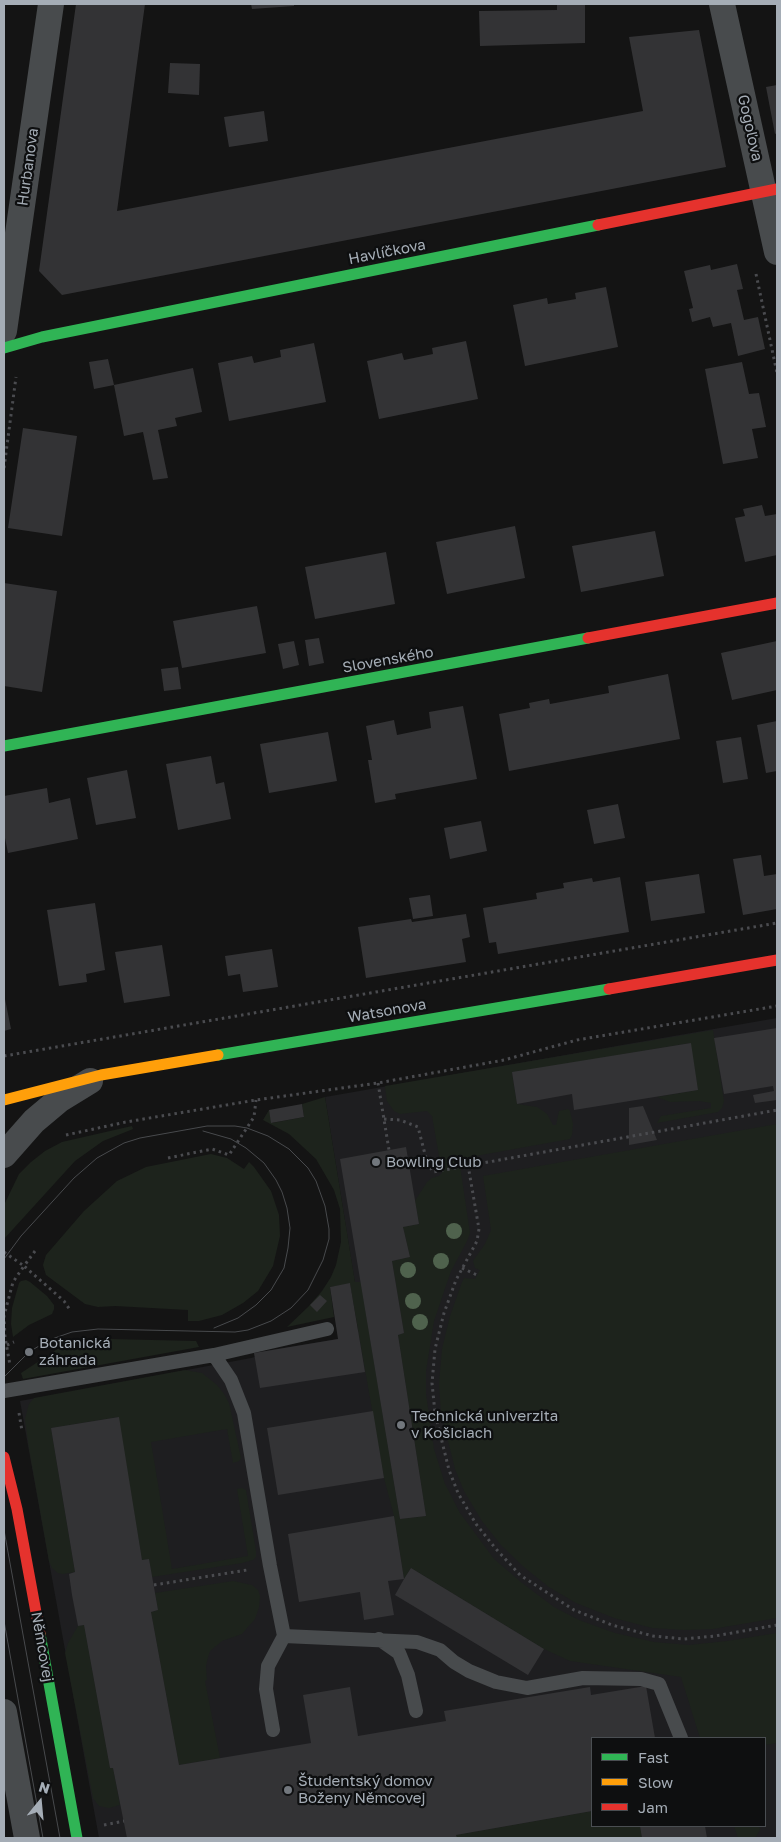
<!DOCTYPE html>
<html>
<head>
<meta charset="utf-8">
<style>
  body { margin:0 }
  #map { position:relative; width:781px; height:1842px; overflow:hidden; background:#141414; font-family:"Golos Text",sans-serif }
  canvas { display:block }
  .frame { position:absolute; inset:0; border:5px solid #a5adb6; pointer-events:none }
  .legend { position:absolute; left:591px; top:1737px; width:175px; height:90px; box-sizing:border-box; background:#0e0f10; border:1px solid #4a4e52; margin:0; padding:6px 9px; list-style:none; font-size:15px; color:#a5adb6 }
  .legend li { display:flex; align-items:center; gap:10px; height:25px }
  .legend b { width:25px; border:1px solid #4a4e52 }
  .north { position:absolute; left:15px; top:1777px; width:50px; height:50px; -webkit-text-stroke:4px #0e0f10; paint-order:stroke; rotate:17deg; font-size:14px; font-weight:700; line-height:20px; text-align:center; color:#a5adb6 }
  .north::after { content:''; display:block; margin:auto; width:18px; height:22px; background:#a5adb6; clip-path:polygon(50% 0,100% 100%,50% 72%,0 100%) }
</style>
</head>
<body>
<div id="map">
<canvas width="781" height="1842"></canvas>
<div class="frame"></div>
<ul class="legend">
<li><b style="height:6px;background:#30b455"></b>Fast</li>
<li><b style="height:6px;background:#ff9f0a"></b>Slow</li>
<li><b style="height:6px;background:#e5322d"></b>Jam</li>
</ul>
<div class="north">N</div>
</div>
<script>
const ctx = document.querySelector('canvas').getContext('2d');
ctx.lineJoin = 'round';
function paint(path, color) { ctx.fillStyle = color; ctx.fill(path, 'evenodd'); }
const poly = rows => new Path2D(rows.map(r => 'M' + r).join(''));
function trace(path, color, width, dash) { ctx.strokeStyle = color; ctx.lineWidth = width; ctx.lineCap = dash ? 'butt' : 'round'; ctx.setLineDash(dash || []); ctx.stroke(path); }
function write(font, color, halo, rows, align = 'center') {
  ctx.font = font + ' "Golos Text",sans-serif'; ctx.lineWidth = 4.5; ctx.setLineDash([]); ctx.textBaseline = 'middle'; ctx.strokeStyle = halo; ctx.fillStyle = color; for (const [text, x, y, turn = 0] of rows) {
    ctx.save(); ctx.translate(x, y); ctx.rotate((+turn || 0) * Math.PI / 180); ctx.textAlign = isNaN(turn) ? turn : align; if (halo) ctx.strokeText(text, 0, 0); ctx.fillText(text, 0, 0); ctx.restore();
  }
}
paint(poly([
  [777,1018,777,1838,99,1838,20,1401,251,1358,255,1357,254,1353,338,1339,362,1327,325,1097],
  [592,1738,765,1738,765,1826,592,1826]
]), '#1e1e20');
paint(poly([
  [713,1030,724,1101,722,1108,718,1112,657,1123,661,1116,711,1108,711,1103,699,1101,670,1102,657,1097,698,1090,690,1043,512,1073,517,1104,537,1107,543,1111,547,1114,553,1125,556,1125,559,1111,568,1109,570,1111,573,1124,572,1135,570,1139,459,1159,470,1233,467,1241,451,1271,434,1321,426,1371,426,1394,434,1449,445,1484,460,1513,494,1559,522,1583,554,1607,579,1620,615,1633,654,1642,689,1645,727,1641,777,1633,777,1743,765,1745,765,1738,700,1738,681,1677,570,1661,544,1649,411,1568,404,1579,394,1516,384,1478,350,1284,330,1287,334,1317,287,1327,308,1307,322,1291,331,1277,336,1265,341,1242,340,1209,334,1190,316,1159,289,1134,263,1120,269,1110,272,1123,304,1117,302,1104,325,1097,355,1282,361,1282,400,1519,426,1516,398,1335,404,1333,392,1261,410,1257,403,1227,419,1224,415,1201,427,1182,432,1178,439,1176,442,1173,432,1116,427,1111,400,1114,394,1111,387,1101,385,1086],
  [777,1124,777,1618,713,1629,684,1630,652,1628,614,1618,576,1603,549,1587,525,1568,501,1545,482,1521,464,1491,455,1469,441,1413,439,1383,442,1349,450,1316,462,1282,464,1278,475,1279,480,1270,475,1268,473,1261,485,1244,491,1230,483,1176],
  [132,1126,133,1129,103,1141,75,1161,4,1239,4,1205,19,1174,31,1162,45,1151,62,1142],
  [211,1154,227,1158,244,1169,249,1162,254,1167,271,1191,279,1215,280,1236,273,1266,258,1291,243,1303,222,1315,199,1321,188,1321,188,1310,115,1306,98,1307,85,1304,46,1275,43,1265,46,1255,84,1211,117,1181,146,1167],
  [26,1280,30,1282,47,1296,54,1305,54,1309,52,1314,29,1325,13,1337,11,1324,12,1308,19,1283,21,1281],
  [109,1339,196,1341,199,1347,23,1379,21,1373,59,1348,80,1341],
  [185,1370,202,1373,217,1385,224,1394,229,1403,241,1458,239,1461,233,1463,227,1429,151,1442,172,1569,248,1556,237,1489,242,1488,246,1490,256,1551,256,1557,253,1560,242,1563,152,1577,149,1559,142,1560,118,1417,51,1428,75,1572,63,1574,58,1573,52,1568,49,1561,29,1449,25,1419,29,1404,34,1398],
  [233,1581,252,1585,258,1590,260,1596,259,1607,255,1619,247,1628,242,1634,222,1641,210,1651,208,1657,206,1666,207,1680,205,1681,220,1758,179,1765,151,1612,158,1610,155,1593],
  [84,1625,110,1768,113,1768,120,1805,109,1808,99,1806,93,1798,65,1653,68,1643,78,1626],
  [592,1811,592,1826,640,1826,642,1838,457,1838,456,1835],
  [734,1826,759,1826,760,1830,755,1838,738,1838]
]), '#1d231c');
paint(poly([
  [76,4,145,4,117,211,643,111,629,37,699,30,726,167,62,295,39,271],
  [251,4,294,4,294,6,252,9],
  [557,4,585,4,585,43,480,46,479,11,557,10],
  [170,63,200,64,199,95,168,93],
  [777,85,777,133,775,134,766,87],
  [264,111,268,141,229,147,224,117],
  [737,264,743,289,737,290,744,320,758,317,765,349,738,356,731,323,713,327,710,317,692,322,689,309,693,308,684,271,710,265,711,270],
  [606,287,618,347,525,366,513,305,547,298,548,304,576,299,575,293],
  [466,341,478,399,379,419,367,361,402,353,404,360,433,354,432,348],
  [314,343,326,402,229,421,218,363,252,356,254,363,281,357,280,350],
  [108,359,114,385,193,368,202,412,175,418,177,426,158,430,168,478,153,480,143,432,124,436,114,385,94,389,89,362],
  [742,362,749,394,759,393,766,427,752,429,758,458,723,464,705,369],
  [23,428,77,436,62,536,8,528],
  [762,505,765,516,777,514,777,555,745,562,735,518,745,516,743,509],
  [515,526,525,578,447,594,436,542],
  [655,531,664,576,581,592,572,546],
  [386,552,395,604,315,619,305,567],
  [4,583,57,591,42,692,4,686],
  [257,606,266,653,182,668,173,621],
  [319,638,324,663,309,666,305,640],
  [294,641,299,665,283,669,278,644],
  [777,641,777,690,732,700,721,653],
  [178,667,181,689,164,691,161,669],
  [668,674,680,739,509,771,499,714,530,708,529,703,549,699,550,704,609,693,608,686],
  [463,706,477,779,395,794,396,799,375,803,368,760,372,760,366,726,394,720,397,735,431,728,429,712],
  [777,721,777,771,766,773,757,725],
  [328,732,337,781,269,793,260,744],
  [741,737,748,779,723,783,716,741],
  [211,756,216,784,224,782,231,819,178,830,166,764],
  [127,770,136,818,96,825,87,778],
  [47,788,49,803,70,798,78,839,8,853,4,833,4,796],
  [618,804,625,838,594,844,587,810],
  [481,821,487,851,450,859,444,828],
  [761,855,764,876,777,874,777,909,743,915,733,859],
  [699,874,705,913,651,921,645,882],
  [620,877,629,932,498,954,496,942,489,943,483,908,537,899,536,893,564,888,563,883,592,878,593,882],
  [430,895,433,916,413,919,409,898],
  [95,903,105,970,86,974,87,982,59,986,47,910],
  [466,914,470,937,462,939,466,962,366,978,358,927,411,919,412,922],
  [162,945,170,996,124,1003,115,952],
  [272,949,278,987,243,992,240,974,228,976,225,956],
  [4,994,11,1029,4,1031],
  [777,1028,777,1100,755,1103,753,1095,774,1091,773,1086,724,1094,714,1038],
  [691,1043,698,1090,574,1110,572,1094,517,1104,512,1072],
  [302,1104,304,1117,271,1123,269,1110],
  [643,1106,657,1140,629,1145,629,1108],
  [406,1147,419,1224,403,1227,410,1257,392,1261,404,1333,398,1335,426,1516,400,1519,340,1159],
  [350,1283,365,1372,260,1388,254,1353,338,1339,330,1287],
  [320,1295,327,1301,317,1312,310,1305],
  [373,1411,384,1478,278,1495,267,1428],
  [119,1417,142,1560,149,1559,158,1610,151,1612,179,1765,311,1743,303,1695,350,1687,358,1736,446,1721,444,1711,590,1687,591,1695,646,1686,655,1738,592,1738,592,1811,456,1835,457,1838,127,1838,113,1768,110,1768,84,1625,78,1626,72,1595,69,1574,75,1572,51,1428],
  [394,1516,404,1579,411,1568,544,1649,528,1675,395,1595,404,1579,388,1581,394,1615,364,1620,360,1592,299,1602,288,1534],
  [640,1826,705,1826,707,1838,642,1838]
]), '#333335');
trace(poly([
  [756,274,777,373],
  [4,468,16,377],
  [4,1056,777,923],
  [378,1083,389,1150],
  [384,1119,400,1120,418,1127,427,1162,433,1172,777,1110],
  [66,1135,126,1122,256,1100,378,1083,504,1060,577,1040,777,1006],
  [168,1158,212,1149,229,1155,254,1117,256,1100],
  [468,1165,479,1229,477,1241,456,1280,444,1313,435,1349,432,1383,435,1413,449,1470,458,1493,476,1524,496,1549,520,1575,574,1610,612,1625,653,1636,684,1639,715,1636,777,1625],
  [35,1251,24,1266,64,1301,70,1310],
  [4,1252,24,1266,13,1282,4,1316,5,1337,10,1365],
  [462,1268,477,1275],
  [7,1345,14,1342],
  [19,1413,22,1431],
  [154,1585,247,1570],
  [104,1825,124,1821]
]), '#4a4b4f', 3, [2.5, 4]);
trace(poly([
  [214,1355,231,1380,244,1413,270,1566,284,1636,268,1666,266,1689,273,1730],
  [4,1391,214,1355,327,1329],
  [284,1636,417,1642,440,1650,454,1662,469,1671,496,1682,527,1688,583,1678,641,1679,659,1684,681,1738],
  [379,1639,399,1653,408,1675,416,1711]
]), '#484b4d', 14);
trace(poly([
  [722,4,777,252],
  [4,331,51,4],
  [4,1155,34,1121,59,1100,90,1081],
  [4,1712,27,1838]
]), '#484b4d', 26);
trace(poly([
  [4,348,42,337,598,225],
  [4,746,588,638],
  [218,1055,609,989],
  [40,1634,77,1838]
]), '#30b455', 11);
trace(poly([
  [4,1100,101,1075,218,1055]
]), '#ff9f0a', 11);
trace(poly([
  [598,225,777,189],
  [588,638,777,603],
  [609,989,777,960],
  [4,1457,17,1509,40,1634]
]), '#e5322d', 11);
trace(poly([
  [203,1131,231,1139,246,1148,264,1163,276,1180,282,1192,287,1208,290,1228,288,1248,284,1268,271,1290,256,1305,238,1318,214,1328],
  [4,1259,21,1236,74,1178,97,1158,124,1143,140,1138,207,1126,235,1126,247,1128,268,1136,289,1149,308,1168,316,1181,325,1206,329,1229,329,1239,323,1260,308,1290,291,1308,271,1321,248,1330,235,1332,98,1329,72,1332,49,1340,29,1352,4,1377],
  [4,1530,60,1838],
  [4,1621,43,1838]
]), '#484a4d', 1);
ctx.fillStyle = '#4f624d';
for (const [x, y] of [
  [454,1231],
  [441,1261],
  [408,1270],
  [413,1301],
  [420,1322]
]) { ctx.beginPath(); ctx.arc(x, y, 8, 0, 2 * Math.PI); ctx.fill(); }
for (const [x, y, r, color] of [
  [376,1162,5,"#72777d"],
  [29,1352,5,"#72777d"],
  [401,1425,5,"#72777d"],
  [288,1790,5,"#72777d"]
]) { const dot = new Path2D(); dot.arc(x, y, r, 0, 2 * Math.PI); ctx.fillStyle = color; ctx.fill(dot); trace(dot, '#0e0f10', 2); }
write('15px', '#a5adb6', '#0e0f10', [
  ["Gogoľova",750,128,77],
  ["Hurbanova",28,167,-82],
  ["Havlíčkova",387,252,-11],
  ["Slovenského",388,660,-10],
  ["Watsonova",387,1011,-10],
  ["Němcovej",42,1647,80]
]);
write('15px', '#a5adb6', '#0e0f10', [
  ["Bowling Club",386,1162],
  ["Botanická",39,1343],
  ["záhrada",39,1360],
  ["Technická univerzita",411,1416],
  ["v Košiciach",411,1433],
  ["Študentský domov",298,1781],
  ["Boženy Němcovej",298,1798]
], 'left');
</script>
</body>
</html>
